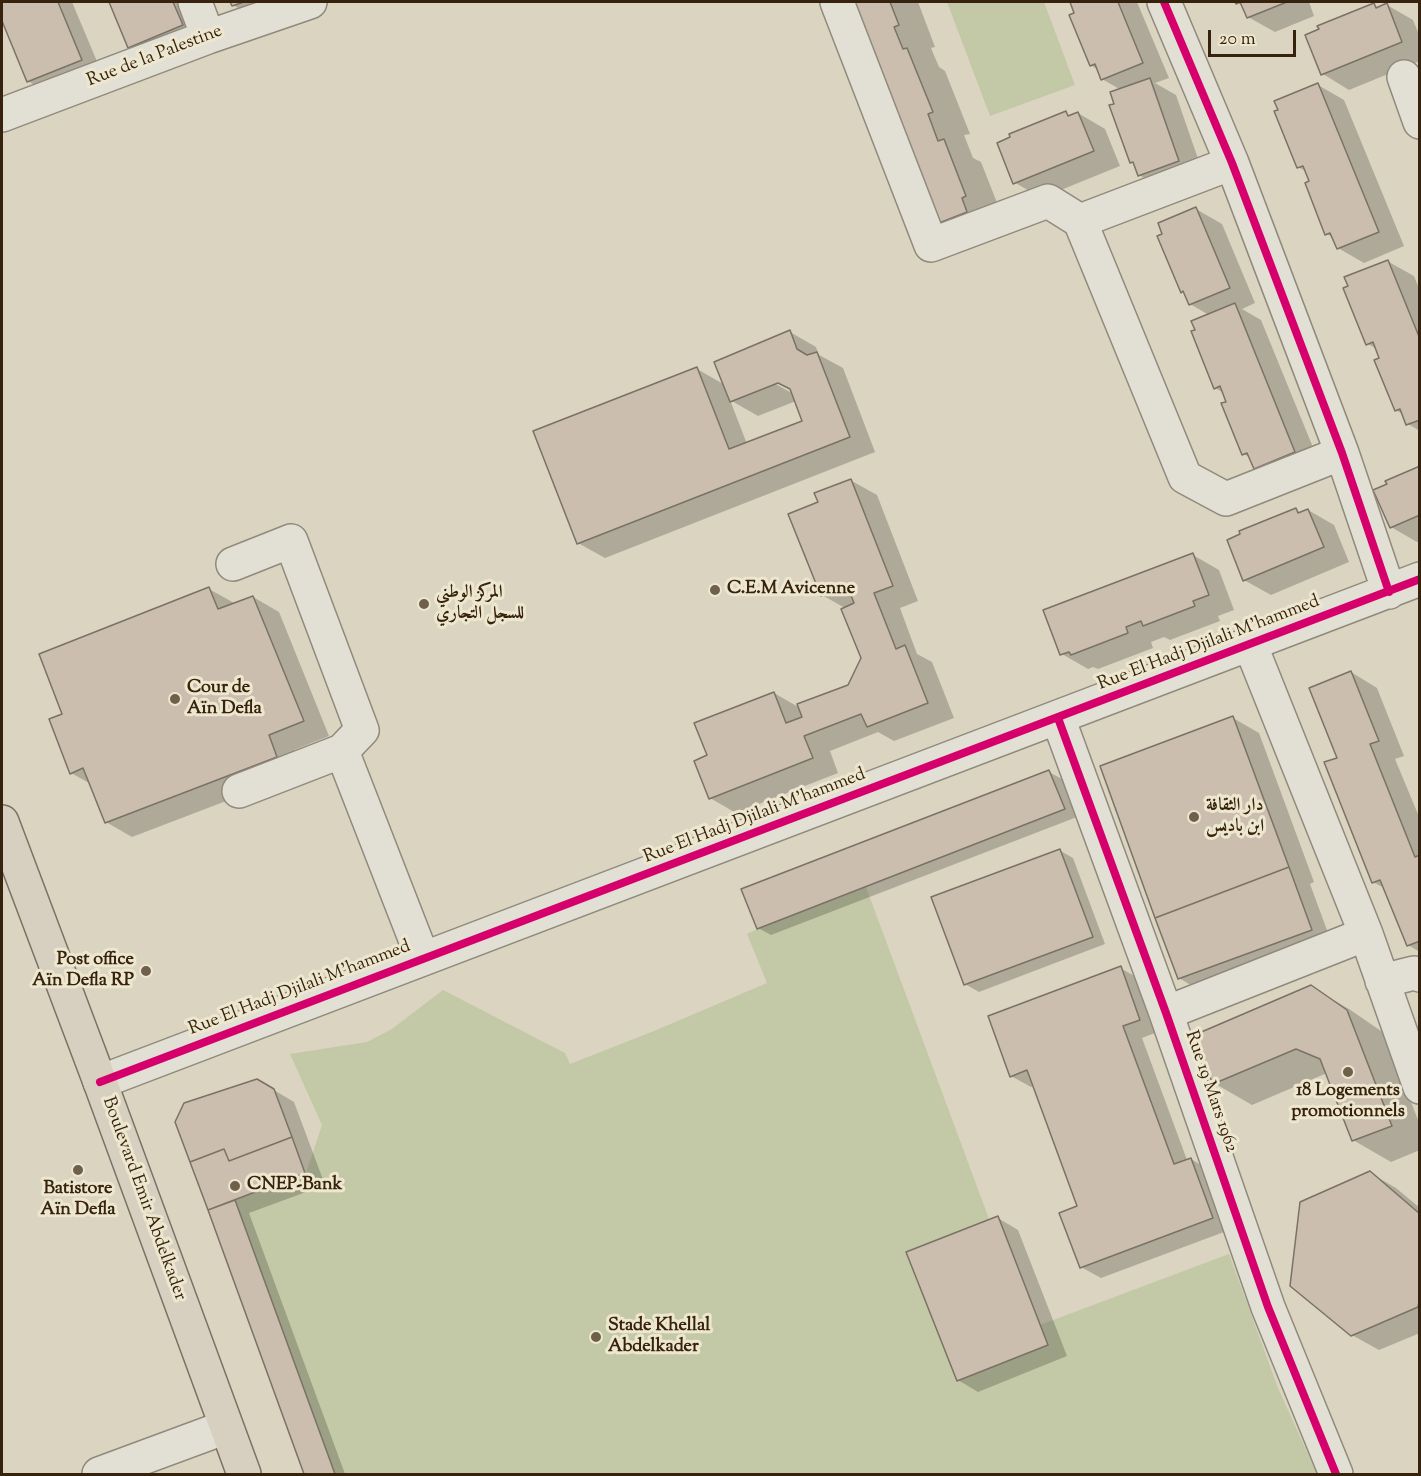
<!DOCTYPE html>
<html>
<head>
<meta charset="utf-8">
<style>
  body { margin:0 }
  #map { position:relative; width:1421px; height:1476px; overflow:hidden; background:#dad4c0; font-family:"Sorts Mill Goudy",serif }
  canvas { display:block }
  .frame { position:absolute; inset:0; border:3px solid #36220d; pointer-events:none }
  .scale { position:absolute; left:1208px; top:30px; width:88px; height:27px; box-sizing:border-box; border:3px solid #36220d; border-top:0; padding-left:8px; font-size:18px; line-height:21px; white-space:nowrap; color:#36220d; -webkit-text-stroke:4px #eee7cf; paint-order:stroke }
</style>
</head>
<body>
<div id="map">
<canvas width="1421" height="1476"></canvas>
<div class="frame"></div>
<div class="scale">20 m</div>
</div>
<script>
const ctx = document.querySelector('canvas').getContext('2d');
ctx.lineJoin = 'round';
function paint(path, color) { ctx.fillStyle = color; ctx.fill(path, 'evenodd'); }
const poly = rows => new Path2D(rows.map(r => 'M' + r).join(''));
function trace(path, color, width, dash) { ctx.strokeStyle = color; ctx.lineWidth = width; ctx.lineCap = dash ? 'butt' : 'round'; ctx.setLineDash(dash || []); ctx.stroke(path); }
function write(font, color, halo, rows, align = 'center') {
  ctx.font = font + ' "Sorts Mill Goudy",Amiri,serif'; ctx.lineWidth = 6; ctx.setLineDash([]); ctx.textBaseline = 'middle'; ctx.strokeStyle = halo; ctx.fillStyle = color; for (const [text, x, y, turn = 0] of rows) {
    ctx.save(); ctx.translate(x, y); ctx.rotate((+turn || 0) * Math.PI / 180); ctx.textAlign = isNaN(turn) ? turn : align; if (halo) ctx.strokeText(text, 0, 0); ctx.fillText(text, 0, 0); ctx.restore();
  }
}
paint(poly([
  [947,2,1044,2,1075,85,990,116],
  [866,887,989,1219,1040,1325,1229,1254,1278,1388,1317,1474,335,1474,235,1200,306,1173,322,1125,290,1054,367,1042,392,1029,443,990,565,1053,570,1064,654,1031,767,983,747,934,757,929]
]), '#c3c9a6');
paint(poly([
  [2,2,72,2,101,71,48,93,28,81,2,17],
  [110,2,188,2,202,36,149,58,129,47],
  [232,2,291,2,253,17,233,5],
  [846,2,918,2,935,47,931,48,939,67,945,71,970,134,964,135,973,158,981,162,1003,218,935,224],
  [1068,2,1137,2,1169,78,1155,83,1176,95,1204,176,1165,190,1139,175,1135,165,1131,162,1116,105,1121,90,1102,79,1098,70,1091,65,1076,14,1072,4],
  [1236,2,1309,2,1314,16,1275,32,1248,17,1244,7],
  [1374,5,1379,8,1387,5,1413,20,1420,37,1420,61,1349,90,1323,74,1307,35],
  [1318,85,1344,100,1404,246,1364,263,1338,248,1334,238,1327,234,1308,172,1298,167],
  [1065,113,1071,116,1078,113,1105,129,1120,166,1041,198,1014,182],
  [1196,209,1222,224,1255,303,1242,309,1261,320,1321,467,1281,483,1255,468,1251,458,1244,454,1228,403,1224,393,1215,388,1197,331,1209,315,1190,304,1186,294,1182,292],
  [1387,261,1414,276,1420,291,1420,431,1408,424,1404,415,1396,410,1377,349,1368,344],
  [790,332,816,347,819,355,843,368,875,452,605,558,578,543,697,369,725,385],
  [772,378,792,390,792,393,770,381],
  [730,400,758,416,796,401,804,422,747,444],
  [1420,468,1420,541,1417,542,1391,527],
  [850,480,877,495,918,601,900,608,917,654,932,662,954,718,894,741,878,732,830,751,838,773,736,813,710,798,709,756,774,693,800,708,849,686,862,658,845,608,822,595,819,503],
  [1295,509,1301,513,1308,510,1334,525,1349,562,1271,595,1244,580],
  [1193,555,1219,570,1234,610,1218,616,1220,621,1170,640,1164,637,1151,642,1153,648,1098,669,1093,667,1088,669,1062,654],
  [209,589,236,604,253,597,279,612,329,736,294,750,302,772,132,837,106,822,91,784,71,773],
  [1351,672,1377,688,1404,756,1395,759,1420,819,1420,952,1408,945,1386,889,1373,882],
  [1233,718,1259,733,1314,882,1310,884,1331,941,1199,990,1179,978],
  [1049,772,1062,779,1077,817,771,935,758,928],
  [1059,850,1073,858,1105,944,979,992,965,984],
  [1120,968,1140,979,1160,1031,1142,1038,1187,1160,1191,1159,1211,1171,1232,1229,1101,1278,1081,1267,1079,1207,1035,1086,1031,1087,1011,1076],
  [1311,987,1349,1009,1384,1033,1420,1125,1420,1150,1391,1162,1353,1140,1327,1073,1252,1105,1214,1083],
  [257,1080,294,1102,325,1185,249,1213,345,1474,306,1474,176,1122],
  [1370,1173,1396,1188,1420,1208,1420,1333,1379,1350,1352,1335],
  [998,1218,1018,1230,1067,1356,978,1392,958,1380]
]), '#0003');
const building = poly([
  [2,2,58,2,82,60,27,82,2,21,2,2],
  [109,2,173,2,183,25,128,48,109,2],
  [230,2,244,2,232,6,230,2],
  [845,2,890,2,899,25,894,27,903,49,907,48,933,112,928,114,938,141,944,139,966,196,962,198,967,212,934,225,845,2],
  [1070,2,1118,2,1143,63,1101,80,1095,64,1090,66,1069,15,1074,13,1070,2],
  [1235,2,1287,2,1247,18,1240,2,1236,4,1235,2],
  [1374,3,1376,8,1387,3,1402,42,1321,75,1305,35,1319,29,1317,26,1374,3],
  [1150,78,1179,161,1138,176,1133,162,1130,163,1109,105,1114,104,1110,92,1150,78],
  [1318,83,1379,232,1337,249,1330,233,1325,235,1305,183,1309,181,1303,166,1297,168,1274,111,1278,110,1274,101,1318,83],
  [1066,111,1068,116,1078,112,1094,151,1013,184,997,143,1010,137,1009,134,1066,111],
  [1196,207,1230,288,1189,305,1183,291,1181,293,1157,236,1162,234,1158,223,1196,207],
  [1388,260,1420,339,1420,420,1406,425,1400,409,1395,411,1374,360,1379,358,1373,342,1366,345,1343,288,1348,286,1344,277,1388,260],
  [1235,303,1295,452,1254,469,1247,453,1242,455,1221,403,1226,402,1220,386,1214,389,1191,331,1195,330,1191,321,1235,303],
  [790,330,797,349,807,355,817,352,850,437,577,544,533,431,697,367,729,449,802,421,790,389,778,383,730,402,714,362,790,330],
  [1420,466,1420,515,1390,528,1373,490,1387,484,1385,481,1420,466],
  [851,479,893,586,874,593,896,649,905,645,928,703,867,727,861,714,804,736,813,758,709,799,694,761,707,755,694,723,774,692,786,723,802,717,797,704,848,685,861,658,841,609,854,603,847,585,821,596,788,514,818,502,814,493,851,479],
  [1296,508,1298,513,1308,509,1324,547,1243,581,1227,540,1240,534,1239,531,1296,508],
  [1193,553,1209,595,1193,601,1195,606,1143,626,1141,621,1126,627,1128,633,1071,655,1069,652,1060,655,1043,610,1193,553],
  [209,587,218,609,253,596,304,721,269,735,277,757,105,823,83,768,70,774,49,719,62,714,39,654,209,587],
  [1351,671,1379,741,1370,744,1415,857,1420,855,1420,941,1407,946,1380,880,1372,883,1324,762,1337,758,1309,688,1351,671],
  [1233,716,1289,867,1155,918,1100,766,1233,716],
  [1049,770,1065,809,757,929,741,889,1049,770],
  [1060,849,1093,937,964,985,931,897,1060,849],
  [1289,867,1312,930,1178,979,1155,918,1289,867],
  [1121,966,1140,1020,1123,1026,1174,1164,1191,1158,1213,1218,1080,1268,1059,1213,1077,1206,1027,1070,1010,1077,988,1016,1121,966],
  [1311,985,1347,1010,1392,1126,1352,1141,1320,1059,1296,1049,1213,1084,1192,1036,1311,985],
  [257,1079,274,1089,292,1137,229,1161,224,1149,190,1162,175,1122,184,1103,257,1079],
  [292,1137,305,1173,208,1210,190,1162,224,1149,229,1161,292,1137],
  [1370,1171,1420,1214,1420,1297,1418,1307,1351,1336,1290,1286,1300,1202,1370,1171],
  [235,1200,335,1474,304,1474,208,1210,235,1200],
  [998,1216,1048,1345,957,1381,906,1252,998,1216]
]);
paint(building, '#cbbeaf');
trace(building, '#797265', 1.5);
const minor = poly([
  [195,2,208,37],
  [837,2,931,245,1048,201,1080,221,1232,163],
  [1164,2,1232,163,1342,453,1389,592],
  [1404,77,1420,122],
  [2,115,208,37,310,2],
  [1080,221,1185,477,1226,499,1342,453],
  [233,564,291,541,362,730,342,751],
  [1250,644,1366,934,1420,1087],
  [1058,718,1166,1013,1268,1307,1336,1474],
  [239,791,342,751,423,959],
  [1382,981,1414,973,1420,975],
  [1166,1013,1366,934],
  [100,1082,1420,579],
  [99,1474,226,1427]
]);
const major = poly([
  [2,822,100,1082,244,1474]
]);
trace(minor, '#908a7c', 36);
trace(major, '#797265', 36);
trace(minor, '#e2dfd5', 33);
trace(major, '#d7d0c0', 33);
trace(poly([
  [1164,2,1232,163,1342,453,1389,592],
  [1058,718,1166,1013,1268,1307,1336,1474],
  [100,1082,1420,579]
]), '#d6006c', 8);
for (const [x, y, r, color] of [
  [715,590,6,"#6f604c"],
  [424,604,6,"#6f604c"],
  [175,699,6,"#6f604c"],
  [1194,817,6,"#6f604c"],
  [146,971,6,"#6f604c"],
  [1348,1072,6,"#6f604c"],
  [78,1170,6,"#6f604c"],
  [235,1186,6,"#6f604c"],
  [596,1337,6,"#6f604c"]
]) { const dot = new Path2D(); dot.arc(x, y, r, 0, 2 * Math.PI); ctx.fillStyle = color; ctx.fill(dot); trace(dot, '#eee7cf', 2); }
write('18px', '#36220d', '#eee7cf', [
  ["Rue de la Palestine",155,57,-21],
  ["Rue El Hadj Djilali M'hammed",1209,644,-21],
  ["Rue El Hadj Djilali M'hammed",755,817,-21],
  ["Rue El Hadj Djilali M'hammed",300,989,-21],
  ["Rue 19 Mars 1962",1210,1092,71],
  ["Boulevard Emir Abdelkader",143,1199,70]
]);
write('bold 18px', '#36220d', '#eee7cf', [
  ["C.E.M Avicenne",727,590],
  ["المركز الوطني",436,594],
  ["للسجل التجاري",436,615],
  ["Cour de",187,689],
  ["Aïn Defla",187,710],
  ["دار الثقافة",1206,807],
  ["ابن باديس",1206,828],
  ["Post office",134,961,"right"],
  ["Aïn Defla RP",134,982,"right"],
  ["18 Logements",1348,1092,"center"],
  ["promotionnels",1348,1113,"center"],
  ["CNEP-Bank",247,1186],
  ["Batistore",78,1190,"center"],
  ["Aïn Defla",78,1211,"center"],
  ["Stade Khellal",608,1327],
  ["Abdelkader",608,1348]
], 'left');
</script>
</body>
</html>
